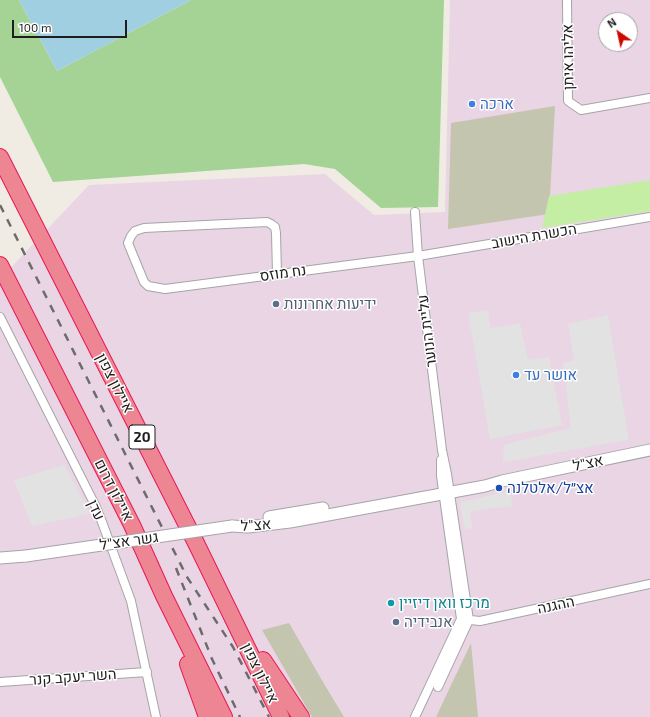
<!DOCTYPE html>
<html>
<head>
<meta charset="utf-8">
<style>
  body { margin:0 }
  #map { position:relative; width:650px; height:717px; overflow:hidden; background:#f0ece4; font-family:"Exo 2",sans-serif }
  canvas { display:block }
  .north { position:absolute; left:598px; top:12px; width:40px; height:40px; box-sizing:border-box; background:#fff; border:1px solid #a5a5a5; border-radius:50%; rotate:326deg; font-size:11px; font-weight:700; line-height:16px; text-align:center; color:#1e1e1e }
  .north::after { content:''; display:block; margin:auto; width:14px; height:18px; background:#cd0a00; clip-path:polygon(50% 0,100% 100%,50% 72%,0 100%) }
  .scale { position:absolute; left:12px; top:20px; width:115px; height:18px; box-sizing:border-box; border:2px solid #1e1e1e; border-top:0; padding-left:5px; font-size:12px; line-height:14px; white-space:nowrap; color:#1e1e1e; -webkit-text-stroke:3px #fff; paint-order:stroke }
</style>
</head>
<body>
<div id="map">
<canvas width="650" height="717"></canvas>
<div class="north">N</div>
<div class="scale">100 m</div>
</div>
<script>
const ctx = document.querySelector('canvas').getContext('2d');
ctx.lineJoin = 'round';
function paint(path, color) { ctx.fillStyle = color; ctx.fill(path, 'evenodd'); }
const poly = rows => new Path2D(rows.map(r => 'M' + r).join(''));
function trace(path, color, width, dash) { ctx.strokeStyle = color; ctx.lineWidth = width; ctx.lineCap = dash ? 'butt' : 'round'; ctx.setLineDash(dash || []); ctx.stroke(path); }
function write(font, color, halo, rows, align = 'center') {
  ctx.font = font + ' "Exo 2",Heebo,sans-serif'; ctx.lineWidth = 3; ctx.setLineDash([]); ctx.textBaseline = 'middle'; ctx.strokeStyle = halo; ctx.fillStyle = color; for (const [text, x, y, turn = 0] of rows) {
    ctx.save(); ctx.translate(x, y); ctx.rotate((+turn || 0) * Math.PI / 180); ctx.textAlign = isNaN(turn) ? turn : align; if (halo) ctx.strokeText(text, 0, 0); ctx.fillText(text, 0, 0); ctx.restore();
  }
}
paint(poly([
  [450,0,650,0,650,717,0,717,0,279,89,185,325,174,374,215,445,212],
  [606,20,630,20,630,44,606,44]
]), '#ead5e5');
paint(poly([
  [555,106,549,214,448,229,451,123],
  [289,623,323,682,344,717,312,717,262,630],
  [471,643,478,717,436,717]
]), '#c4c5ae');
paint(poly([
  [650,180,650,211,542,228,549,196]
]), '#c5eea5');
paint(poly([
  [0,0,19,0,57,71,191,0,444,0,438,207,381,208,335,169,304,164,53,182,0,77]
]), '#a4d395');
paint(poly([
  [488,310,490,328,520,323,528,360,549,357,562,425,490,439,468,313],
  [608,315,629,440,503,462,504,445,571,428,563,363,574,360,568,324],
  [64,465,86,505,89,514,32,526,14,480],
  [510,491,513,506,470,511,472,528,465,530,460,502]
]), '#e2e2e2');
paint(poly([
  [19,0,191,0,57,71]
]), '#a0cfe1');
const minor = poly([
  [567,0,568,101,581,110,650,98],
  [415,212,418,256,442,450,447,474,469,620],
  [277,274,276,233,275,227,271,224,267,222,144,228,135,231,131,236,128,243,144,282,148,286,165,289,418,256,650,217],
  [0,317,96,507,102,522,131,601,156,717],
  [441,460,441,476,461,619],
  [461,619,480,621,650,584],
  [0,682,147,672],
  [438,687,469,620],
  [415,717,461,619]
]);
const tertiary = poly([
  [269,517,323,508],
  [232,526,248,527,290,522,485,486,502,481,650,450],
  [0,558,26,556]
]);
const motorway = poly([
  [0,157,196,543,281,717],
  [0,265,132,525,164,596,224,717],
  [263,660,301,717],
  [188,664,207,717]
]);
trace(minor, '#a5a5a5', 10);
trace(tertiary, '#a5a5a5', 13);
trace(motorway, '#e81754', 18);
trace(minor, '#fff', 8);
trace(tertiary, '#fff', 11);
trace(motorway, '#ed8593', 16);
trace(poly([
  [0,205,187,577,233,647,269,717],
  [176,568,212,659,240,717]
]), '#6c6c6c', 2.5, [8, 8]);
const tertiaryBridge = poly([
  [26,556,232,526]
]);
trace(tertiaryBridge, '#a5a5a5', 13, []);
trace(tertiaryBridge, '#fff', 11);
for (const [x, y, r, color] of [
  [472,104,4,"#3f7fe0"],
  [276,304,4,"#5c6f8a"],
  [516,375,4,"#3f7fe0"],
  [499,488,4,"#1a4fb4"],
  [391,603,4,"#0f9aa8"],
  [396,622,4,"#5c6f8a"]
]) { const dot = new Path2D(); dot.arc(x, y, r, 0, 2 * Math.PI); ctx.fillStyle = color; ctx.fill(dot); trace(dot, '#fff', 1.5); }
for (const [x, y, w] of [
  [142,437,26]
]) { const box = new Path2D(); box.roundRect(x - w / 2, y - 12, w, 24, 3); ctx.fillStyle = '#fff'; ctx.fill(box); trace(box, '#1e1e1e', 1); }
write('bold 14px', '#1e1e1e', null, [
  ["20",142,437]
]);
write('15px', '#1e1e1e', '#fff', [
  ["אליהו איתן",568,57,-91],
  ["הכשרת הישוב",534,236,-10],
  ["נח מוזס",283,273,-8],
  ["עליית הנוער",427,331,-97],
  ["איילון צפון",115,383,63],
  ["אצ\"ל",588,463,-12],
  ["איילון דרום",114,490,63],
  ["עדן",96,510,66],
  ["אצ\"ל",256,525,-4],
  ["גשר אצ\"ל",129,541,-8],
  ["ההגנה",556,605,-12],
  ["איילון צפון",260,673,64],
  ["השר יעקב קנר",73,677,-4]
]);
write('15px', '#366cbe', '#fff', [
  ["ארכה",480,104],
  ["אושר עד",524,375]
], 'left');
write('15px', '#4e5e75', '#fff', [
  ["ידיעות אחרונות",284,304],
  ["אנבידיה",404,622]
], 'left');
write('15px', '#164399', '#fff', [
  ["אצ״ל/אלטלנה",507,488]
], 'left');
write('15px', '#0d838f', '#fff', [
  ["מרכז וואן דיזיין",399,603]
], 'left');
</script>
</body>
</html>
